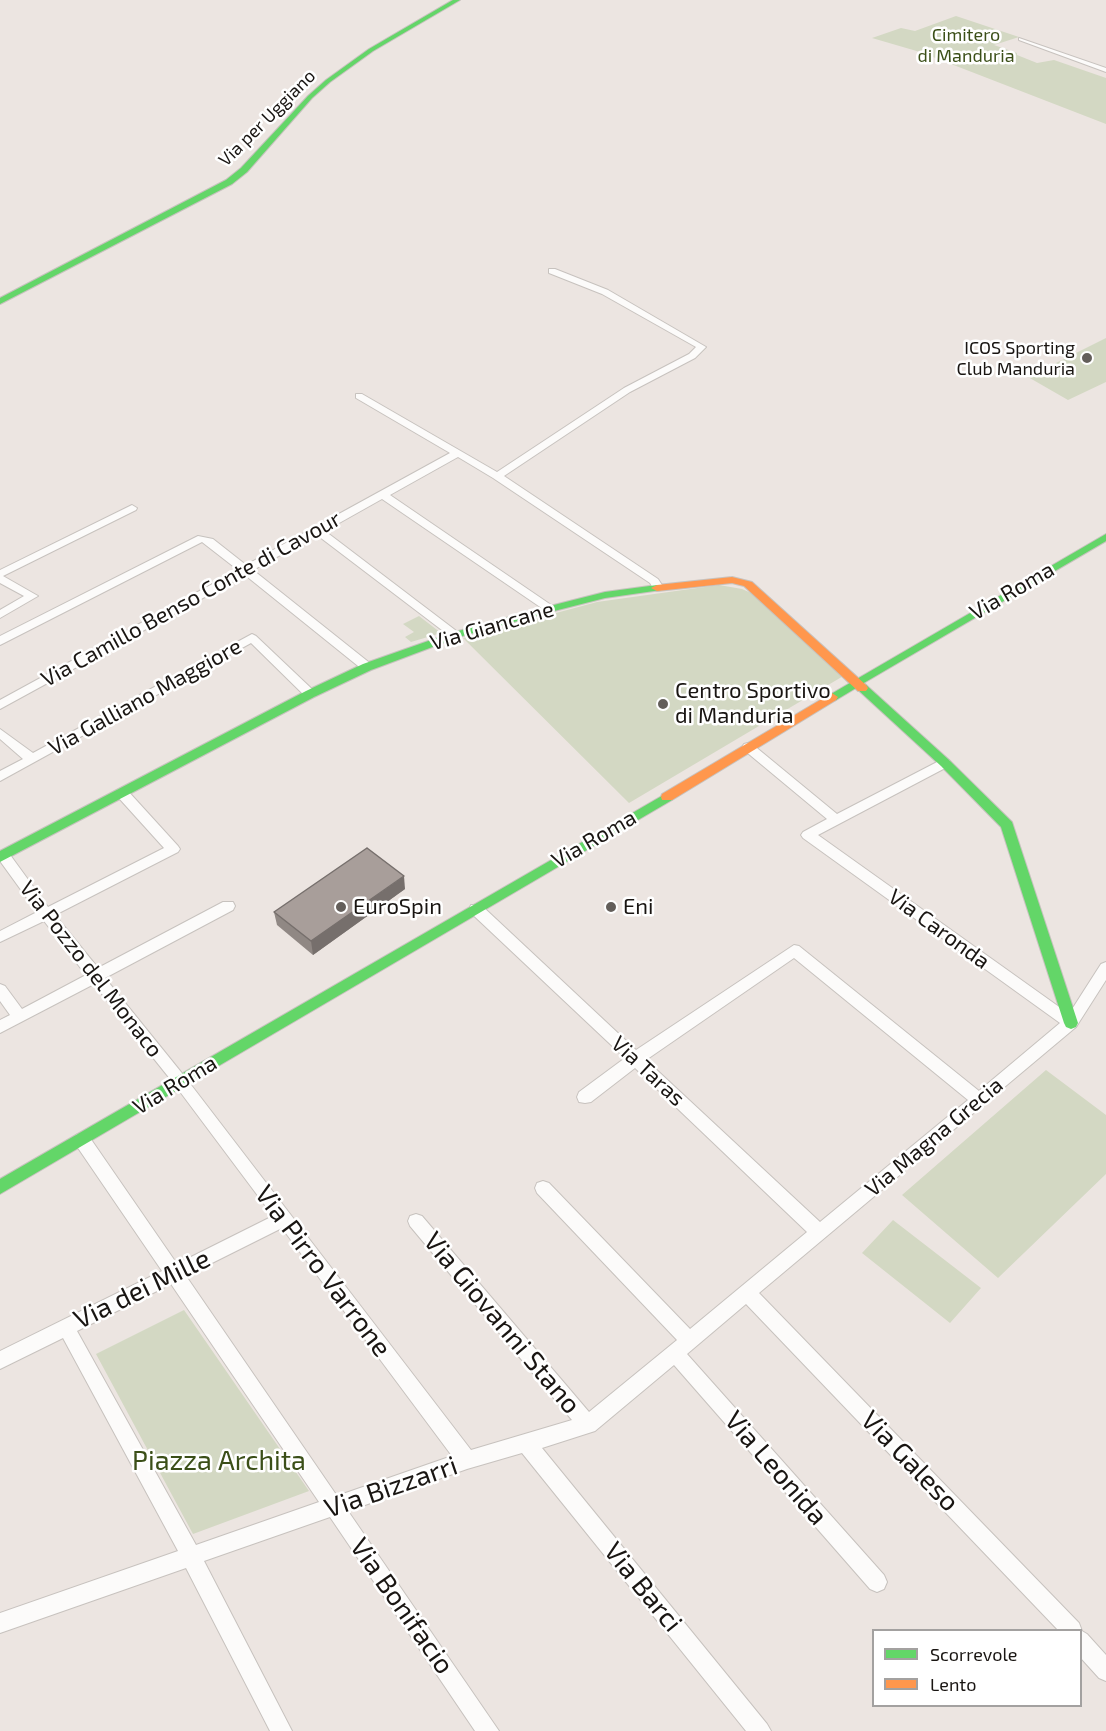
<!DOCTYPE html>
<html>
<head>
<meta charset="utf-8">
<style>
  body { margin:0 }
  #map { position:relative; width:1106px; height:1731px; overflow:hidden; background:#ece5e1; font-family:"Exo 2",sans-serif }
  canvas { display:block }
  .legend { position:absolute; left:872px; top:1629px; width:210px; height:78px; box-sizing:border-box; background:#fff; border:2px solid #a3a1a0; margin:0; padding:8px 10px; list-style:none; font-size:18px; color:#191512 }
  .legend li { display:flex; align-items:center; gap:12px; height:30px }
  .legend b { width:30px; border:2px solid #a3a1a0 }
</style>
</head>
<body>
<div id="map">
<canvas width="1106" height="1731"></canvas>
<ul class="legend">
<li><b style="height:8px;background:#63d668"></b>Scorrevole</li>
<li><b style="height:8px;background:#ff974d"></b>Lento</li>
</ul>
</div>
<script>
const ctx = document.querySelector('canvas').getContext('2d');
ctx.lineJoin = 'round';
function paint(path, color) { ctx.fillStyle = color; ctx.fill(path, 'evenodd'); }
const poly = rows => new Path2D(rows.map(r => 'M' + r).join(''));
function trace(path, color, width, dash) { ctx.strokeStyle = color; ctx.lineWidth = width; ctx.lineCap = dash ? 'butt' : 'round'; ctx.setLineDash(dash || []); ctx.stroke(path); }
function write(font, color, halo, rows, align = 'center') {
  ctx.font = font + ' "Exo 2",sans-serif'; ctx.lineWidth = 5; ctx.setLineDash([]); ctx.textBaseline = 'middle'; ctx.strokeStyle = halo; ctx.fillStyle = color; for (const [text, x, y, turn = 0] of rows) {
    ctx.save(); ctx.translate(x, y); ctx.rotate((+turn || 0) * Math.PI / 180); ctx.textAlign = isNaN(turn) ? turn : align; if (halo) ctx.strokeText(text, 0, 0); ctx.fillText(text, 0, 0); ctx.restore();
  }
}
paint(poly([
  [956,16,1019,37,994,45,1017,53,1017,55,1037,63,1054,60,1106,78,1106,124,920,52,872,38,901,28,915,31],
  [1106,338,1106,382,1068,400,1028,377],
  [719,585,742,589,758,596,845,675,629,803,463,638,597,602],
  [419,616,441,633,411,642,405,637,414,632,403,624],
  [1046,1070,1106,1115,1106,1174,998,1278,902,1195],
  [893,1220,981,1288,950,1323,862,1253],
  [184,1310,309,1491,193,1534,96,1354]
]), '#d3d8c3');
const street = poly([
  [1019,38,1106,68,1106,72,1019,40,1019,38],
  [549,269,555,269,608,290,706,347,695,358,630,392,504,476,658,579,664,588,662,590,654,590,650,583,493,478,458,457,390,495,554,607,554,611,546,611,382,499,325,531,459,633,459,637,451,637,317,535,253,570,371,664,373,667,371,670,363,670,245,575,0,709,0,700,238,570,202,542,4,643,0,645,0,636,198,536,213,539,246,565,311,529,312,527,317,526,450,453,356,398,356,394,362,394,497,472,624,388,689,354,696,347,602,294,549,273,549,269],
  [132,505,137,508,136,510,3,576,38,596,0,618,0,610,24,596,0,583,0,570,132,505],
  [252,634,256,636,314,691,316,694,314,697,306,697,251,643,0,781,0,771,23,759,0,739,0,729,33,753,252,634],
  [748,743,752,744,837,814,941,760,949,760,951,763,949,766,818,835,1069,1014,1101,964,1106,962,1106,980,1076,1027,759,1293,1079,1623,1082,1631,1087,1634,1106,1655,1106,1681,1099,1678,1080,1657,1080,1630,1058,1630,746,1304,687,1354,884,1575,887,1582,884,1589,877,1592,870,1589,674,1365,595,1431,542,1448,767,1724,771,1731,746,1731,522,1453,467,1469,348,1511,499,1731,475,1731,330,1517,204,1561,292,1731,270,1731,186,1568,0,1633,0,1613,178,1551,63,1338,0,1369,0,1351,162,1271,76,1145,74,1140,76,1135,82,1133,88,1135,177,1264,273,1216,175,1085,94,984,0,1033,0,1020,10,1015,0,1001,0,984,5,986,22,1009,86,975,44,921,0,942,0,931,37,912,0,861,0,851,8,852,48,907,164,848,117,796,116,793,117,790,122,789,127,790,178,846,180,849,178,852,55,915,98,968,223,902,233,902,235,906,233,910,105,978,185,1077,471,1450,572,1420,410,1226,408,1221,410,1216,416,1214,422,1216,589,1412,677,1340,537,1193,535,1188,537,1183,543,1181,549,1183,690,1329,807,1232,635,1068,591,1102,585,1103,579,1102,577,1097,579,1092,625,1058,471,913,469,909,471,905,481,905,636,1050,794,945,799,946,979,1091,1060,1023,803,838,801,835,803,832,827,819,744,750,742,747,744,744,748,743],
  [794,958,968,1100,820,1222,646,1060,794,958],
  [282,1228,452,1456,337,1496,186,1276,282,1228],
  [171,1284,319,1502,196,1545,77,1331,171,1284]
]);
const fast = poly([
  [453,0,460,0,373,51,330,82,312,98,247,172,232,184,0,304,0,298,226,180,241,168,308,96,326,80,369,49,453,0],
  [1106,534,1106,541,862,684,866,685,949,760,1012,822,1078,1023,1076,1027,1071,1029,1066,1027,1064,1023,1001,827,941,766,856,688,836,700,832,701,826,697,1106,534],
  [657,585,661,586,661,590,605,598,554,611,459,637,371,670,314,697,0,862,0,851,306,691,363,664,451,633,546,607,605,592,657,585],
  [667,793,673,797,672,800,0,1194,0,1179,667,793]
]);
const slow = poly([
  [732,577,752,582,866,685,868,688,866,691,858,691,744,586,732,583,657,591,651,588,657,585,732,577],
  [832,693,838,697,836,700,672,800,662,800,661,797,662,794,832,693]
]);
trace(street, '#c7c2be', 2);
trace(fast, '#c7c2be', 2);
trace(slow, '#c7c2be', 2);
paint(street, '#fcfbfa');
paint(fast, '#63d668');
paint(slow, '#ff974d');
paint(poly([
  [405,889,313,955,277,925,274,912]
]), '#908884');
paint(poly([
  [404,876,405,889,313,955,311,941]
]), '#766f6c');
const building = poly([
  [367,848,404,876,311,941,274,912,367,848]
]);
paint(building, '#a89e9a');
trace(building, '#766f6c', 1.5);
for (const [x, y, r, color] of [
  [1087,358,6,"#635e5a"],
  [663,704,6,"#635e5a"],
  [341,907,6,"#635e5a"],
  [611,907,6,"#635e5a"]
]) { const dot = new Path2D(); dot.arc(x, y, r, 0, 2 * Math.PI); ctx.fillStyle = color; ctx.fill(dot); trace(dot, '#fff', 2); }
write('18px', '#3b4f18', '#fff', [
  ["Cimitero",966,35],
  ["di Manduria",966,56]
]);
write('18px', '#191512', '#fff', [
  ["Via per Uggiano",267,118,-45]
]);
write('18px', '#191512', '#fff', [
  ["ICOS Sporting",1075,348],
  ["Club Manduria",1075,369]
], 'right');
write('22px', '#191512', '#fff', [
  ["Via Roma",1012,591,-30],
  ["Via Camillo Benso Conte di Cavour",191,599,-29],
  ["Via Giancane",492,626,-16],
  ["Via Galliano Maggiore",145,697,-29],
  ["Via Roma",594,839,-30],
  ["Via Caronda",939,929,36],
  ["Via Pozzo del Monaco",91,969,52],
  ["Via Taras",648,1071,43],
  ["Via Roma",175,1085,-31],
  ["Via Magna Grecia",934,1137,-40]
]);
write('22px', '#191512', '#fff', [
  ["Centro Sportivo",675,691],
  ["di Manduria",675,716],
  ["EuroSpin",353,907],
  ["Eni",623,907]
], 'left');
write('27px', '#191512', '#fff', [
  ["Via Pirro Varrone",323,1271,53],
  ["Via dei Mille",142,1289,-26],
  ["Via Giovanni Stano",502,1323,50],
  ["Via Galeso",910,1461,46],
  ["Via Leonida",776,1468,49],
  ["Via Bizzarri",391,1487,-19],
  ["Via Barci",643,1587,51],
  ["Via Bonifacio",402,1606,55]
]);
write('27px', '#3b4f18', '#fff', [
  ["Piazza Archita",219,1461]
]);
</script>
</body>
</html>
